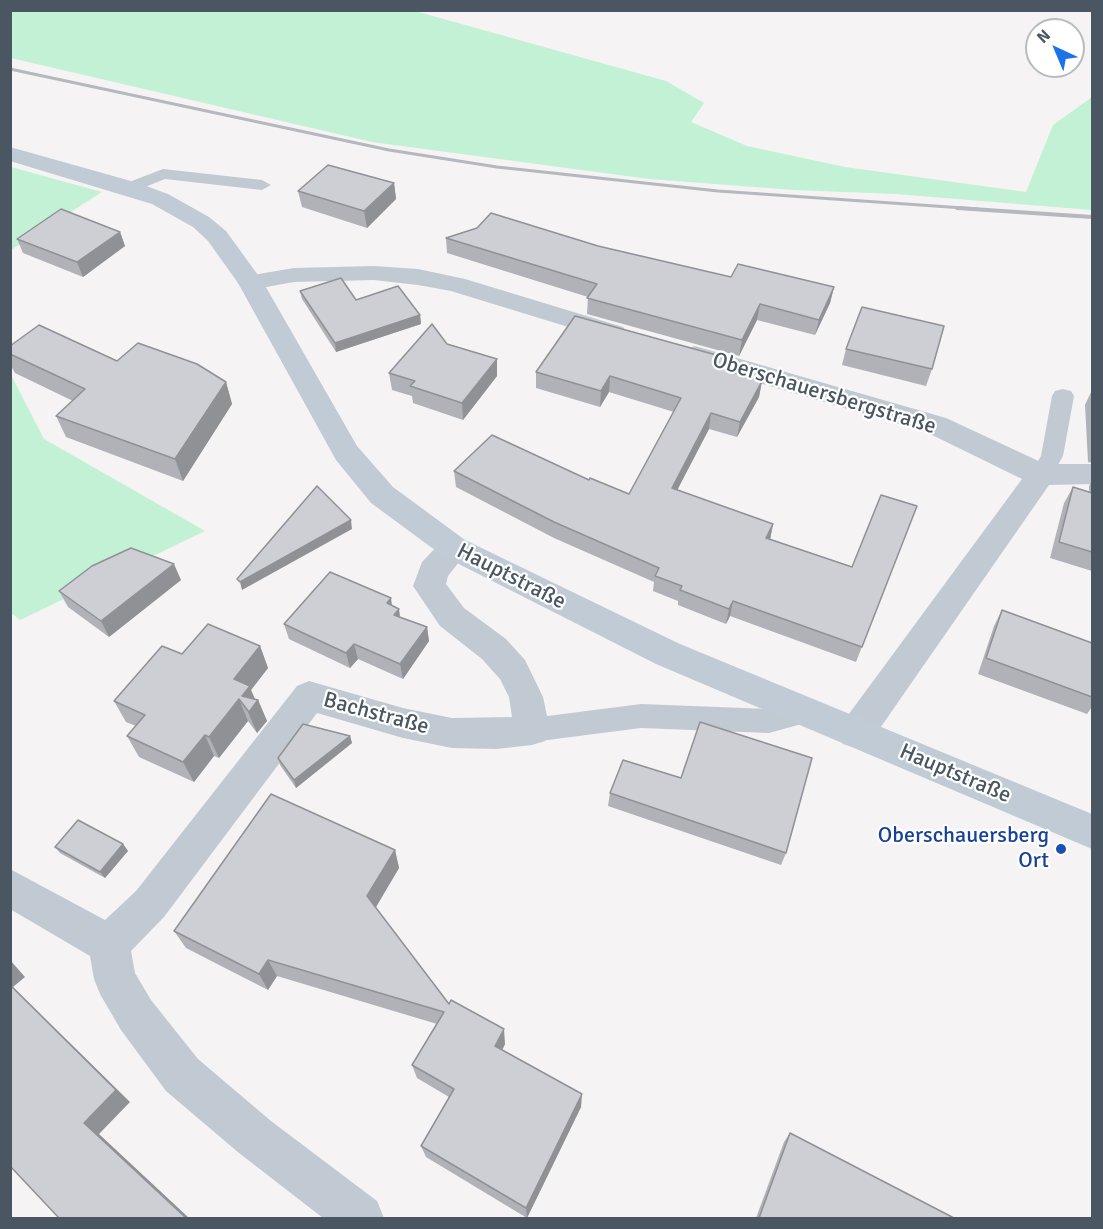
<!DOCTYPE html>
<html>
<head>
<meta charset="utf-8">
<style>
  body { margin:0 }
  #map { position:relative; width:1103px; height:1229px; overflow:hidden; background:#f5f3f3; font-family:Signika,sans-serif }
  canvas { display:block }
  .frame { position:absolute; inset:0; border:12px solid #4a5661; pointer-events:none }
  .north { position:absolute; left:1025px; top:18px; width:60px; height:60px; box-sizing:border-box; background:#fff; border:2px solid #b7bbc0; border-radius:50%; rotate:316deg; font-size:16px; font-weight:700; line-height:24px; text-align:center; color:#4a5661 }
  .north::after { content:''; display:block; margin:auto; width:21px; height:27px; background:#1a73e8; clip-path:polygon(50% 0,100% 100%,50% 72%,0 100%) }
</style>
</head>
<body>
<div id="map">
<canvas width="1103" height="1229"></canvas>
<div class="frame"></div>
<div class="north">N</div>
</div>
<script>
const ctx = document.querySelector('canvas').getContext('2d');
ctx.lineJoin = 'round';
function paint(path, color) { ctx.fillStyle = color; ctx.fill(path, 'evenodd'); }
const poly = rows => new Path2D(rows.map(r => 'M' + r).join(''));
function trace(path, color, width, dash) { ctx.strokeStyle = color; ctx.lineWidth = width; ctx.lineCap = dash ? 'butt' : 'round'; ctx.setLineDash(dash || []); ctx.stroke(path); }
function write(font, color, halo, rows, align = 'center') {
  ctx.font = font + ' Signika,sans-serif'; ctx.lineWidth = 4.5; ctx.setLineDash([]); ctx.textBaseline = 'middle'; ctx.strokeStyle = halo; ctx.fillStyle = color; for (const [text, x, y, turn = 0] of rows) {
    ctx.save(); ctx.translate(x, y); ctx.rotate((+turn || 0) * Math.PI / 180); ctx.textAlign = isNaN(turn) ? turn : align; if (halo) ctx.strokeText(text, 0, 0); ctx.fillText(text, 0, 0); ctx.restore();
  }
}
paint(poly([
  [11,10,415,11,666,81,704,103,691,122,747,146,845,167,1026,192,1053,125,1092,97,1092,210,896,194,794,190,649,179,372,142,11,58],
  [11,167,102,192,11,250],
  [10,373,44,439,205,531,20,620,10,612]
]), '#c3f1d5');
paint(poly([
  [163,169,262,180,271,185,262,190,165,179,130,193,121,188,124,184,163,169],
  [1063,389,1071,391,1074,396,1063,456,1049,481,1041,483,1033,481,1030,475,1041,456,1052,396,1055,391,1063,389],
  [806,701,816,704,820,712,816,720,769,733,641,728,532,742,522,738,518,730,522,722,532,718,641,704,769,709,806,701]
]), '#c1cad2');
paint(poly([
  [374,266,418,269,465,279,623,327,627,333,623,339,614,341,451,291,418,285,374,280,294,282,250,290,241,287,237,282,241,277,294,268,374,266],
  [695,346,946,418,1045,464,1092,464,1092,484,1049,485,869,744,856,748,843,744,838,733,843,722,1022,479,926,432,685,361,682,355,685,349,695,346],
  [454,536,465,540,470,548,448,576,446,584,464,608,506,639,525,660,543,697,550,730,545,741,532,745,497,749,452,748,403,738,317,713,164,917,131,951,135,973,151,1000,198,1059,271,1121,377,1201,384,1218,323,1218,239,1153,166,1091,121,1030,100,994,94,979,90,956,10,909,10,869,105,920,136,891,297,686,309,681,403,708,452,718,512,717,509,697,500,679,482,659,440,626,413,586,422,562,443,540,454,536]
]), '#c1cad2');
paint(poly([
  [10,147,138,183,168,194,209,217,226,231,263,282,357,446,393,487,465,540,680,644,1092,814,1092,849,656,664,443,556,371,503,336,460,238,283,208,241,193,227,152,204,10,161,10,147]
]), '#c1cbd6');
trace(poly([
  [10,69,389,150,497,167,718,191,978,209]
]), '#b5b8bd', 3);
trace(poly([
  [957,208,1092,217]
]), '#b5b8bd', 4);
paint(poly([
  [394,183,396,199,367,228,302,207,298,191],
  [120,232,125,246,83,277,23,253,17,239],
  [446,238,598,246,731,277,834,287,830,303,815,335,757,320,739,356,587,314,588,297,447,253],
  [300,291,356,300,420,315,421,324,336,352,302,299],
  [447,344,497,359,497,376,463,420,413,403,412,396,392,390,389,373],
  [10,346,117,361,226,382,232,404,183,481,66,437,56,416,73,401,15,373,10,364],
  [846,349,932,369,926,386,842,365],
  [738,361,736,373,762,381,759,397,737,437,709,429,677,490,773,524,770,539,852,567,917,506,856,662,730,616,726,624,678,605,678,601,653,591,654,582,554,538,456,487,454,471,589,480,629,494,674,412,609,392,600,407,536,388,536,372],
  [1092,390,1092,463,1088,462,1085,405],
  [1092,480,1092,571,1050,558,1064,503,1073,487,1089,492,1089,486],
  [181,580,109,637,68,607,59,591],
  [392,606,400,617,427,627,429,641,403,679,358,659,350,668,289,639,284,624],
  [1002,610,1092,643,1092,707,1087,714,978,674,994,626],
  [260,646,268,668,251,690,255,699,258,700,267,721,257,733,248,721,219,758,214,756,194,782,139,757,127,736,136,726,126,722,114,701],
  [350,736,352,743,296,788,280,765,278,758],
  [610,793,786,853,781,865,608,806],
  [123,844,128,851,105,878,60,853,55,847],
  [395,850,399,868,375,908,449,1004,505,1044,502,1050,581,1107,527,1218,426,1157,421,1146,449,1097,417,1078,412,1065,437,1024,277,976,268,990,186,948,174,931],
  [790,1133,954,1218,756,1218,784,1142]
]), '#b0b2b7');
paint(poly([
  [394,183,396,199,367,228,364,211],
  [120,232,125,246,83,277,77,262],
  [834,287,830,303,815,335,819,320],
  [760,304,757,320,739,356,742,340],
  [420,315,421,324,336,352,335,343],
  [497,359,497,376,463,420,462,403],
  [738,361,736,377,732,372],
  [610,376,609,392,600,407,601,391],
  [762,381,759,397,737,437,740,422],
  [226,382,232,404,183,481,175,459],
  [711,413,709,429,670,504,672,488],
  [351,520,352,529,242,590,240,582],
  [773,524,770,540,766,538],
  [174,564,181,580,109,637,101,621],
  [391,598,393,613,387,603],
  [733,601,730,616,726,624,729,609],
  [399,609,401,624,394,615],
  [427,627,429,641,403,679,400,664],
  [354,644,358,659,350,668,346,653],
  [260,646,268,668,251,690,256,702,258,700,267,721,257,733,234,679],
  [239,699,248,721,219,758,209,737],
  [205,735,214,756,194,782,183,762],
  [350,736,352,743,296,788,294,780],
  [123,844,128,851,105,878,100,872],
  [395,850,399,868,372,914,367,896],
  [10,960,25,977,13,987,130,1102,99,1134,189,1218,186,1218,84,1123,10,985],
  [268,960,277,976,268,990,259,974],
  [504,1029,505,1044,497,1060,495,1046],
  [582,1094,581,1107,527,1218,526,1208]
]), '#909195');
const building = poly([
  [328,165,394,183,364,211,298,191,328,165],
  [61,209,120,232,77,262,17,239,61,209],
  [491,213,598,246,731,277,738,264,834,287,819,320,760,304,742,340,587,298,597,284,446,238,477,228,491,213],
  [341,278,356,300,398,286,420,315,335,343,300,291,341,278],
  [862,307,944,326,932,369,846,349,862,307],
  [575,316,738,361,732,372,762,381,740,422,711,413,672,488,773,524,766,538,852,567,881,495,917,506,862,647,733,601,729,609,680,590,682,586,655,576,659,568,554,522,454,471,492,435,589,480,590,478,629,494,681,398,610,376,601,391,536,372,575,316],
  [432,324,447,344,497,359,462,403,410,386,415,381,389,373,432,324],
  [39,325,117,361,138,343,197,364,226,382,175,459,56,416,85,389,10,354,10,346,39,325],
  [317,486,351,520,240,582,237,579,317,486],
  [1073,487,1092,493,1092,552,1059,542,1073,487],
  [131,548,174,564,101,621,59,591,92,566,131,548],
  [330,572,391,598,387,603,399,609,394,615,427,627,400,664,354,644,346,653,284,624,330,572],
  [1002,610,1092,643,1092,697,986,658,1002,610],
  [208,624,260,646,234,679,250,686,242,696,258,700,249,712,239,699,209,737,205,735,183,762,127,736,145,715,114,701,162,646,182,654,208,624],
  [700,722,812,758,786,853,610,793,623,760,681,778,700,722],
  [303,724,350,736,294,780,278,758,303,724],
  [271,794,395,850,367,896,449,1004,451,1000,504,1029,495,1046,582,1094,526,1208,421,1146,454,1089,412,1065,444,1012,268,960,259,974,174,931,271,794],
  [78,820,123,844,100,872,55,847,78,820],
  [10,985,116,1090,84,1123,186,1218,59,1218,10,1166,10,985],
  [790,1133,954,1218,759,1218,790,1133]
]);
paint(building, '#cdcfd5');
trace(building, '#909195', 1.5);
for (const [x, y, r, color] of [
  [1061,849,6,"#1a4fb4"]
]) { const dot = new Path2D(); dot.arc(x, y, r, 0, 2 * Math.PI); ctx.fillStyle = color; ctx.fill(dot); trace(dot, '#fff', 2); }
write('22px', '#4a5661', '#fff', [
  ["Oberschauersbergstraße",824,394,17],
  ["Hauptstraße",511,577,27],
  ["Bachstraße",376,714,15],
  ["Hauptstraße",955,774,23]
]);
write('22px', '#164399', '#fff', [
  ["Oberschauersberg",1049,836],
  ["Ort",1049,861]
], 'right');
</script>
</body>
</html>
